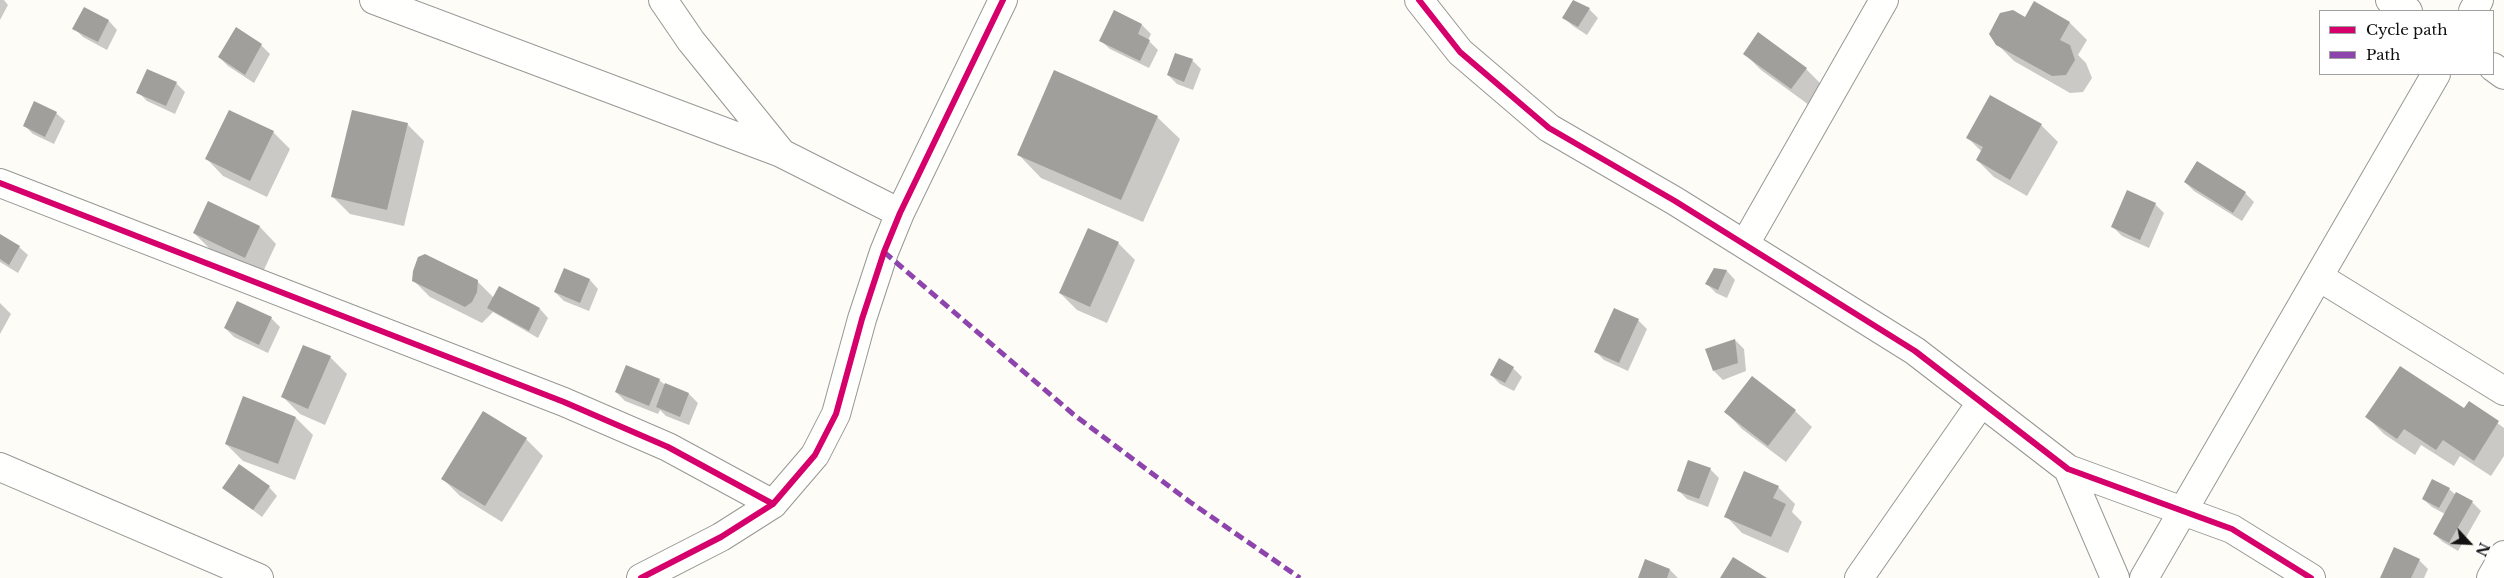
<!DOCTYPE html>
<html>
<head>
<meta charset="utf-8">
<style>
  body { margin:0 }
  #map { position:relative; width:2504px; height:578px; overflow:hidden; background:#fdfcf7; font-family:"Libre Baskerville",serif }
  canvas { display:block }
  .legend { position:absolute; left:2319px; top:10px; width:175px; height:65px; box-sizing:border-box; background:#fff; border:1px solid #a0a0a0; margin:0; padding:6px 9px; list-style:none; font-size:15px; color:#111 }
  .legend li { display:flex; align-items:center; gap:10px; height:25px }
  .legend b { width:25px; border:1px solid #a0a0a0 }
  .north { position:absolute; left:2444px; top:518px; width:50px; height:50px; -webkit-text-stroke:4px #fff; paint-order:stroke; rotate:115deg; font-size:14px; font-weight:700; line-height:20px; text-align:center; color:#111 }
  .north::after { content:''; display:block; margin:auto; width:18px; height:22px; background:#111; clip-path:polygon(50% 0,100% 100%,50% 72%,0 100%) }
</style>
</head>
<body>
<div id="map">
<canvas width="2504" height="578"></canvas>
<ul class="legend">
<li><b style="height:6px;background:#d6006c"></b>Cycle path</li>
<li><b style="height:6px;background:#8e44ad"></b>Path</li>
</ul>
<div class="north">N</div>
</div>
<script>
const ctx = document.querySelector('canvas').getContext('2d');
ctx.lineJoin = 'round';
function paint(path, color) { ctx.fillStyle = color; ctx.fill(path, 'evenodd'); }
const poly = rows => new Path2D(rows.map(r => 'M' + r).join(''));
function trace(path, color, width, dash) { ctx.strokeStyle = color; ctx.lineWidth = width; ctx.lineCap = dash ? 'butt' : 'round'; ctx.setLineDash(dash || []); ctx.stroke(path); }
paint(poly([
  [0,0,4,0,8,5,0,20],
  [2035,2,2070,23,2087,40,2078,55,2086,63,2092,78,2083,92,2070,93,2014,61,1997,44,2025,18],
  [85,8,109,21,117,30,107,50,83,37,74,28],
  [1589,9,1598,18,1587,35,1573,26,1564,18],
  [1114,12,1142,25,1151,34,1148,40,1158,50,1149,68,1110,49,1101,41],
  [261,45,270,54,254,83,228,66,219,57],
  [1744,53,1806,69,1823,86,1809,105,1761,70],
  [1192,60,1201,69,1193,90,1177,84,1168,75],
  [176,83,185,92,175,114,147,101,138,92],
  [229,111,273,132,290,149,267,197,223,176,207,159],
  [56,113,65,121,54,144,33,134,24,125],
  [1157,117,1180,139,1143,222,1041,178,1019,155],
  [407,124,424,141,404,226,350,214,333,197],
  [2041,125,2058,142,2027,196,1994,177,1977,160,1982,152,1968,138],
  [2185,182,2245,193,2254,202,2242,221,2194,191],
  [2155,204,2164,213,2149,248,2122,236,2113,227],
  [260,227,276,244,262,274,211,250,194,233],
  [0,235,19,247,28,255,18,273,0,262],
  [1118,243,1135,260,1107,323,1077,310,1060,293],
  [1714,269,1727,271,1735,280,1727,298,1716,293,1707,284],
  [413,280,477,281,494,298,500,288,540,309,548,318,538,338,493,312,482,323,430,297],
  [590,280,598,289,589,311,564,301,555,292],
  [0,303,11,314,0,334],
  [271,318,280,327,268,353,234,337,225,328],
  [1638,320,1647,329,1628,371,1604,360,1596,352],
  [1735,340,1744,349,1746,371,1723,380,1714,371],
  [330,357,347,374,325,425,300,414,283,397],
  [1513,368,1522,377,1514,391,1500,384,1491,375],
  [659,380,664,384,689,394,698,403,689,425,666,416,660,410,658,414,625,401,616,392],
  [2469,402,2504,428,2504,456,2491,476,2460,456,2454,466,2421,445,2415,455,2384,434,2367,417,2464,410],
  [1795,411,1812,427,1786,462,1742,429,1726,412],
  [296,418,313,435,295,480,243,461,226,444],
  [526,439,543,456,502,522,460,496,443,479],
  [1710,469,1719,478,1708,507,1687,499,1678,490],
  [269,487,277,496,262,517,224,488],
  [1778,487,1795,504,1792,512,1802,522,1788,553,1742,533,1726,516],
  [2449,489,2456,495,2472,502,2481,511,2458,551,2443,542,2434,534,2445,514,2432,507,2423,499],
  [2419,560,2428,569,2424,578,2381,578],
  [1670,570,1678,578,1639,578]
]), '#0003');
paint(poly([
  [1573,0,1590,8,1578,27,1562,18],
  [2034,1,2070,22,2060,40,2070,45,2075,60,2066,75,2052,76,1996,45,1989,34,2000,13,2013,10,2025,17],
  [84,7,109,20,98,42,72,29],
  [1114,10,1142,24,1138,34,1150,40,1140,61,1099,41],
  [236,27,262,44,245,75,218,57],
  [1758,32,1807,68,1791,89,1743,54],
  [1175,53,1193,59,1184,82,1167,75],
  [147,69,177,82,166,106,136,93],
  [1054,70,1158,116,1121,200,1017,155],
  [1990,95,2042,124,2010,180,1976,160,1983,147,1966,138],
  [34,101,57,112,45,137,23,126],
  [229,110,274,131,250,181,205,159],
  [352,110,408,123,387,210,331,197],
  [2197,161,2246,192,2233,213,2184,182],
  [2127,190,2156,203,2140,240,2111,227],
  [208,201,260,226,245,258,193,233],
  [1088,228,1119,242,1090,307,1059,293],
  [0,234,20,246,9,265,0,259],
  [425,254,478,280,477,292,472,302,465,307,412,281,413,271,418,257],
  [564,268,590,279,580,303,554,292],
  [1714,268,1727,270,1718,290,1705,284],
  [499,286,540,308,529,331,487,308],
  [237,301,272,317,259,345,224,328],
  [1614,308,1639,319,1619,363,1594,352],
  [1735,339,1738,363,1713,371,1705,349],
  [303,345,331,356,308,409,281,397],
  [1499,358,1514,367,1505,383,1490,375],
  [626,365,660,379,649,406,615,392],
  [2400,366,2464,408,2469,401,2499,421,2474,461,2443,440,2436,450,2404,429,2397,439,2365,417],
  [1752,376,1796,410,1768,446,1724,412],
  [665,383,689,393,680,417,656,407],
  [243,396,296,417,278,464,225,444],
  [483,411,527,438,485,506,441,479],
  [1688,460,1711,468,1699,499,1677,491],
  [239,464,270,486,253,510,222,488],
  [1744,471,1779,486,1773,498,1786,504,1771,537,1724,517],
  [2432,479,2450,488,2439,508,2422,499],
  [2456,492,2473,501,2449,543,2433,534],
  [2394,547,2420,559,2411,578,2380,578],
  [1733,557,1767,578,1720,578],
  [1645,559,1670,569,1667,578,1638,578]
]), '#a19f9c');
const street = poly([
  [374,0,781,153,900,213],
  [663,0,691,41,780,151],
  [1419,0,1460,52,1549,128,1675,201,1915,351,2068,469,2232,529,2311,578],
  [2390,0,2408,11],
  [2473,11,2479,0],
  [2493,67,2504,75],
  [0,183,564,402,668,447,773,504],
  [1745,244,1884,0],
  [2319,277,2504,391],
  [0,467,259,578],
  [2068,469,2115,578],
  [641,578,721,537,773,504,815,455,836,414,862,319,884,252,900,213,1003,0],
  [1859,578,1981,403],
  [2144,578,2436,74],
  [2491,578,2504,555]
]);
trace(street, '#979795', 30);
trace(street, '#fffffe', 28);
trace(poly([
  [884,252,1073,414,1190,502,1300,578]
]), '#8e44ad', 5, [10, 5]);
trace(poly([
  [1419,0,1460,52,1549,128,1675,201,1915,351,2068,469,2232,529,2311,578],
  [0,183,564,402,668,447,773,504],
  [641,578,721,537,773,504,815,455,836,414,862,319,884,252,900,213,1003,0]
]), '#d6006c', 6);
</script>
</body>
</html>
